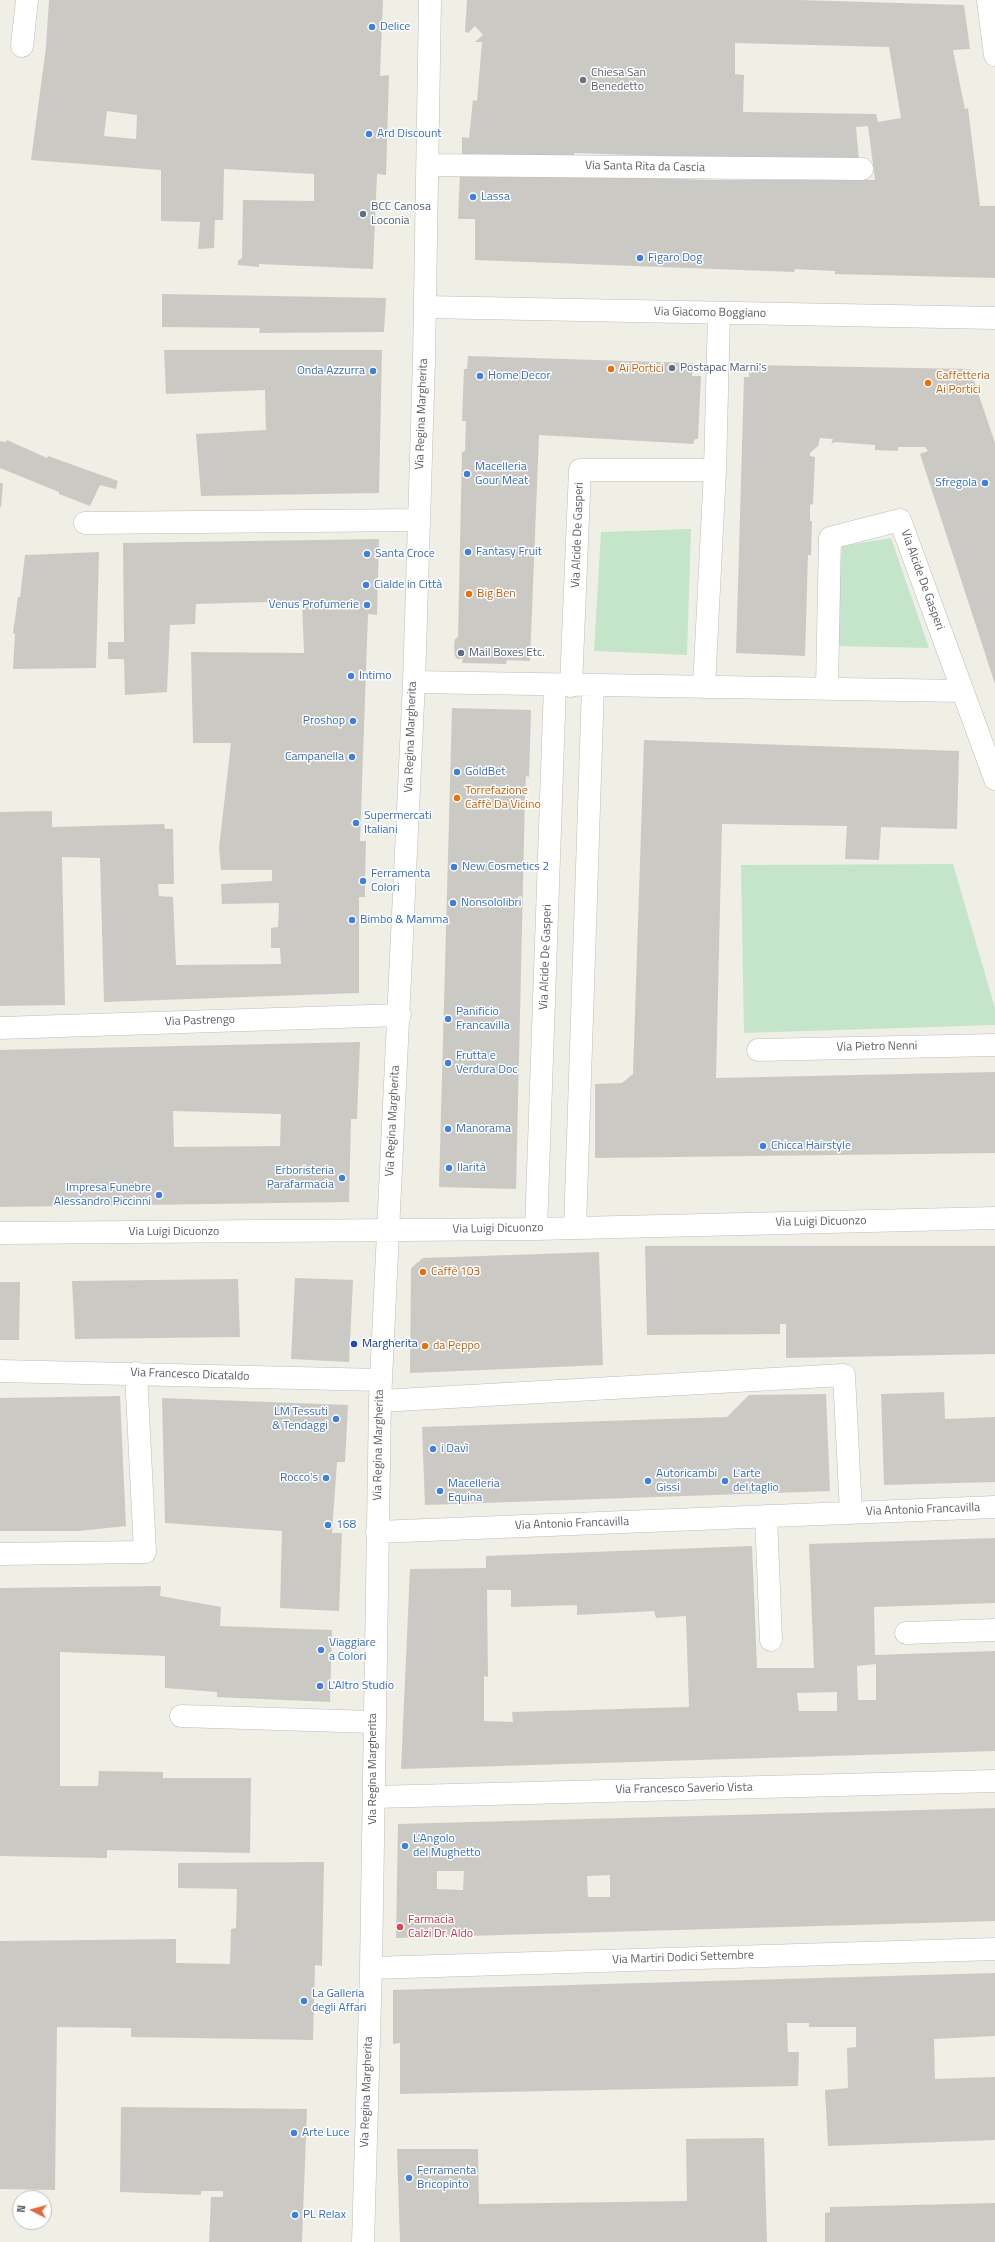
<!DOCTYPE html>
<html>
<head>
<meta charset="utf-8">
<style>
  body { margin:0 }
  #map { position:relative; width:995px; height:2242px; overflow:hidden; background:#efefe6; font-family:"Titillium Web",sans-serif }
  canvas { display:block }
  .north { position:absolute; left:12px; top:2190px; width:40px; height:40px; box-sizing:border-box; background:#fff; border:1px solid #bfbfc2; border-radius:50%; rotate:276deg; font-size:11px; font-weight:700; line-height:16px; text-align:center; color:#5e6066 }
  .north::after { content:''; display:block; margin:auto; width:14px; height:18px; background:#df6a3d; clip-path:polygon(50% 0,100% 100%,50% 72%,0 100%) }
</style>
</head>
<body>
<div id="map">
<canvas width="995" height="2242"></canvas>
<div class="north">N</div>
</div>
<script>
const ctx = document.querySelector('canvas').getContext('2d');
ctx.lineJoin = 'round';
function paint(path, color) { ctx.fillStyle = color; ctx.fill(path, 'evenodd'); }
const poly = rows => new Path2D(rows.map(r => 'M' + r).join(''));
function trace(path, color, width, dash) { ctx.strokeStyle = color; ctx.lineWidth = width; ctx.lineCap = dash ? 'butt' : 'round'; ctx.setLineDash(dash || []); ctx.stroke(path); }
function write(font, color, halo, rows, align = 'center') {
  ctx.font = font + ' "Titillium Web",sans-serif'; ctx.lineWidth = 3; ctx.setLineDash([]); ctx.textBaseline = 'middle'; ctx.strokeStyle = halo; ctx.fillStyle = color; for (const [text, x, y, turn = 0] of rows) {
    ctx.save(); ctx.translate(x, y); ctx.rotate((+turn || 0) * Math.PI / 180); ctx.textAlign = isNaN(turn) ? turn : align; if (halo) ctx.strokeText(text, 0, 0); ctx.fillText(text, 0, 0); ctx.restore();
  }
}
paint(poly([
  [691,529,687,655,594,651,601,532],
  [891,538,929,648,836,646,842,546],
  [953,864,995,1008,995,1025,744,1033,741,865]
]), '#c5e5cb');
paint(poly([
  [49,0,383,0,380,76,389,75,386,175,377,174,373,269,259,264,259,267,238,265,238,261,242,258,243,200,314,201,314,174,224,169,223,220,215,220,214,248,198,249,200,222,161,221,161,170,31,160,46,47],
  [107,111,137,115,136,139,104,136],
  [467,0,800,0,964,5,970,49,953,50,965,109,968,108,980,206,995,206,995,278,835,274,835,271,795,269,794,272,475,260,475,219,458,219,460,173,715,180,875,180,868,126,856,127,859,160,781,160,574,153,574,158,462,157,462,137,469,138,473,100,477,101,482,42,475,42,483,35,475,26,468,33,465,32],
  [735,43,889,47,901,118,878,122,876,114,743,112,744,75,735,74],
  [162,294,386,298,384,332,259,333,260,328,162,327],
  [164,350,382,350,379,493,201,496,196,434,266,430,265,390,166,394],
  [468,356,693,363,692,376,701,376,698,439,695,439,693,444,539,435,530,661,507,660,506,664,462,663,463,659,457,659,455,656,454,646,455,639,458,637,462,452,465,451,466,421,462,421,464,369,467,369],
  [749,365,970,369,995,443,995,684,920,454,928,451,925,447,898,447,898,451,875,450,875,445,835,442,831,444,833,439,820,438,818,446,810,453,810,456,815,457,813,504,810,505,810,521,812,521,811,555,808,555,805,656,736,653,744,377,749,377],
  [7,440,47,458,48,456,118,481,116,489,100,485,90,506,59,494,59,492,0,468,0,441,6,442],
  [0,483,3,483,1,507,0,507],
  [379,539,377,615,368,614,360,841,366,841,365,881,365,897,359,897,359,993,104,1002,100,858,62,857,65,1005,0,1006,0,812,52,811,52,827,164,824,165,829,173,829,174,884,158,884,159,896,173,897,176,965,281,964,280,948,271,948,271,928,278,927,279,903,222,904,221,884,272,881,272,870,221,870,219,848,231,743,193,743,191,652,304,653,302,601,196,604,195,624,170,625,167,692,125,695,124,659,108,659,108,642,124,642,123,543],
  [99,552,96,668,13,669,15,634,13,633,18,597,20,597,25,555],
  [452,708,531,710,529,777,526,776,525,796,516,1189,439,1187],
  [644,740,959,751,957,829,881,827,879,860,845,859,847,826,722,824,716,1078,995,1072,995,1153,595,1158,595,1084,622,1083,633,1074],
  [360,1042,357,1119,351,1119,349,1202,0,1207,0,1050],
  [173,1111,281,1114,280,1146,174,1147],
  [645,1246,995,1246,995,1354,786,1358,786,1324,780,1324,780,1334,647,1335],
  [599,1252,603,1365,410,1373,411,1268,423,1258],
  [295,1278,353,1280,349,1362,291,1359],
  [238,1279,240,1337,75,1339,72,1281],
  [0,1282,20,1282,19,1340,0,1340],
  [944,1392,945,1419,995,1417,995,1482,884,1485,881,1394],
  [826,1394,830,1491,425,1505,422,1427,727,1417,749,1395],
  [120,1396,126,1526,79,1531,0,1531,0,1398],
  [162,1398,348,1405,345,1462,337,1462,332,1533,342,1533,339,1611,280,1608,282,1531,165,1523],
  [995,1538,995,1603,874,1607,875,1655,995,1651,995,1751,401,1769,410,1569,486,1568,486,1556,752,1546,757,1668,814,1668,809,1544],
  [487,1590,511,1590,511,1607,577,1605,577,1615,654,1611,656,1618,686,1616,689,1707,512,1712,513,1722,484,1721,484,1676,488,1677],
  [876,1664,876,1700,858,1700,857,1666],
  [837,1692,837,1711,799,1711,797,1693],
  [161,1586,160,1596,221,1607,220,1626,332,1630,330,1702,217,1697,217,1692,165,1688,165,1656,60,1652,60,1786,98,1786,99,1771,163,1772,163,1778,251,1778,250,1853,107,1850,107,1858,0,1856,0,1588],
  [995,1808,995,1921,396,1938,398,1824],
  [437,1871,464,1871,463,1890,437,1889],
  [610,1875,610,1897,588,1897,587,1876],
  [324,1862,322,1966,315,1965,313,2040,131,2037,131,2028,57,2027,55,2190,0,2189,0,1941,176,1939,176,1963,230,1964,231,1929,236,1928,237,1889,178,1888,178,1863],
  [995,1973,995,2036,934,2039,935,2079,995,2077,995,2140,828,2146,825,2090,848,2088,847,2048,856,2047,856,2027,809,2027,809,2023,787,2023,788,2052,799,2052,798,2086,400,2094,400,2043,393,2044,393,1990],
  [121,2107,307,2109,302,2242,209,2242,211,2197,223,2197,223,2191,201,2191,201,2195,120,2192],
  [764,2138,767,2242,400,2242,397,2149,478,2149,479,2204,687,2201,686,2139],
  [995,2203,995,2242,825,2242,825,2213,830,2212,830,2207]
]), '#cbc9c4');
const minor = poly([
  [988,0,995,55],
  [22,46,27,0],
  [428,165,862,169],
  [425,307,995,318],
  [85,523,419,520],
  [414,682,962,691],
  [571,686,580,470,715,470],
  [704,687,715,470,719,313],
  [827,687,830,538,900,520,995,779],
  [0,1028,400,1015],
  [758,1050,995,1045],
  [575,1228,593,686],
  [536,1229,555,685],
  [0,1233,536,1229,995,1218],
  [0,1371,381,1380],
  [380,1401,844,1375,851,1513],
  [766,1516,771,1640],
  [377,1532,995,1507],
  [0,1554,145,1552,136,1373],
  [906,1633,995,1630],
  [181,1716,374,1722],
  [374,1797,995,1781],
  [371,1968,995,1949],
  [363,2242,371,1968,380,1401,414,682,424,360,430,0]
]);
trace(minor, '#bbbcc1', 23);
trace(minor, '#fff', 22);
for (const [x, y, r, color] of [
  [372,27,4,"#3f7fe0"],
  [583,80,4,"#6b7280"],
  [369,134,4,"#3f7fe0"],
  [473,197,4,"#3f7fe0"],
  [363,214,4,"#5c6f8a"],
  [640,258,4,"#3f7fe0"],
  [672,368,4,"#5c6f8a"],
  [611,369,4,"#e8710a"],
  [373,371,4,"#3f7fe0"],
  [480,376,4,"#3f7fe0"],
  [928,383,4,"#e8710a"],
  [467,474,4,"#3f7fe0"],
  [985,483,4,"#3f7fe0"],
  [468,552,4,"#3f7fe0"],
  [367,554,4,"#3f7fe0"],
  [366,585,4,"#3f7fe0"],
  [469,594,4,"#e8710a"],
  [367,605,4,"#3f7fe0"],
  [461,653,4,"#5c6f8a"],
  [351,676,4,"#3f7fe0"],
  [353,721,4,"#3f7fe0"],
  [352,757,4,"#3f7fe0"],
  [457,772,4,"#3f7fe0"],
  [457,798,4,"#e8710a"],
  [356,823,4,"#3f7fe0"],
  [454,867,4,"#3f7fe0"],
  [363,881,4,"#3f7fe0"],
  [453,903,4,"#3f7fe0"],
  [352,920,4,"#3f7fe0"],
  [448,1019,4,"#3f7fe0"],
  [448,1063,4,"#3f7fe0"],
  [448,1129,4,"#3f7fe0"],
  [763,1146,4,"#3f7fe0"],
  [449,1168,4,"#3f7fe0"],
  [342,1178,4,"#3f7fe0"],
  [159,1195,4,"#3f7fe0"],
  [423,1272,4,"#e8710a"],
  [354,1344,4,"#1a4fb4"],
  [425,1346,4,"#e8710a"],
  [336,1419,4,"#3f7fe0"],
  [433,1449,4,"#3f7fe0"],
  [326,1478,4,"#3f7fe0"],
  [648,1481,4,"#3f7fe0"],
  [725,1481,4,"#3f7fe0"],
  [440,1491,4,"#3f7fe0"],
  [328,1525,4,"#3f7fe0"],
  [321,1650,4,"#3f7fe0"],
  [320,1686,4,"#3f7fe0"],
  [405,1846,4,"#3f7fe0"],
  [400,1927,4,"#e0444e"],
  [304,2001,4,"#3f7fe0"],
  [294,2133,4,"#3f7fe0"],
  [409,2178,4,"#3f7fe0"],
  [295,2215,4,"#3f7fe0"]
]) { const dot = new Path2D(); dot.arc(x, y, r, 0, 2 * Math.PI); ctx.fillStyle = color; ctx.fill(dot); trace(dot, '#fff', 1.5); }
write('12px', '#366cbe', '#fff', [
  ["Delice",380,27],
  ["Ard Discount",377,134],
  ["Lassa",481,197],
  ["Figaro Dog",648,258],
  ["Onda Azzurra",365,371,"right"],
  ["Home Decor",488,376],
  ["Macelleria",475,467],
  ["Gour Meat",475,481],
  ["Sfregola",977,483,"right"],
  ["Fantasy Fruit",476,552],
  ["Santa Croce",375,554],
  ["Cialde in Città",374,585],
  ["Venus Profumerie",359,605,"right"],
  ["Intimo",359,676],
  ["Proshop",345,721,"right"],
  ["Campanella",344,757,"right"],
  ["GoldBet",465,772],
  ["Supermercati",364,816],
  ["Italiani",364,830],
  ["New Cosmetics 2",462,867],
  ["Ferramenta",371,874],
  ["Colori",371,888],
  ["Nonsololibri",461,903],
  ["Bimbo & Mamma",360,920],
  ["Panificio",456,1012],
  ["Francavilla",456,1026],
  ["Frutta e",456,1056],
  ["Verdura Doc",456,1070],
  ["Manorama",456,1129],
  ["Chicca Hairstyle",771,1146],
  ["Ilarità",457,1168],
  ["Erboristeria",334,1171,"right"],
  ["Parafarmacia",334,1185,"right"],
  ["Impresa Funebre",151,1188,"right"],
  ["Alessandro Piccinni",151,1202,"right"],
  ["LM Tessuti",328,1412,"right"],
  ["& Tendaggi",328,1426,"right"],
  ["i Davì",441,1449],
  ["Autoricambi",656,1474],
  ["Gissi",656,1488],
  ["L'arte",733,1474],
  ["del taglio",733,1488],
  ["Rocco's",318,1478,"right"],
  ["Macelleria",448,1484],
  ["Equina",448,1498],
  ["168",336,1525],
  ["Viaggiare",329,1643],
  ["a Colori",329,1657],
  ["L'Altro Studio",328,1686],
  ["L'Angolo",413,1839],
  ["del Mughetto",413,1853],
  ["La Galleria",312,1994],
  ["degli Affari",312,2008],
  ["Arte Luce",302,2133],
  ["Ferramenta",417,2171],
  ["Bricopinto",417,2185],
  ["PL Relax",303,2215]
], 'left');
write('12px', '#5b616d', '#fff', [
  ["Chiesa San",591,73],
  ["Benedetto",591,87]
], 'left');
write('12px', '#5e6066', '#fff', [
  ["Via Santa Rita da Cascia",645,167,1],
  ["Via Giacomo Boggiano",710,313,1],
  ["Via Regina Margherita",422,414,-88],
  ["Via Alcide De Gasperi",578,535,-88],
  ["Via Alcide De Gasperi",922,580,70],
  ["Via Regina Margherita",411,737,-88],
  ["Via Alcide De Gasperi",546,957,-88],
  ["Via Pastrengo",200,1021,-2],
  ["Via Pietro Nenni",877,1047,-1],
  ["Via Regina Margherita",393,1121,-87],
  ["Via Luigi Dicuonzo",821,1222,-1],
  ["Via Luigi Dicuonzo",498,1229,-1],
  ["Via Luigi Dicuonzo",174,1232],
  ["Via Francesco Dicataldo",190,1375,2],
  ["Via Regina Margherita",379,1445,-89],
  ["Via Antonio Francavilla",923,1510,-2],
  ["Via Antonio Francavilla",572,1524,-2],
  ["Via Regina Margherita",373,1769,-90],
  ["Via Francesco Saverio Vista",684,1789,-1],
  ["Via Martiri Dodici Settembre",683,1958,-2],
  ["Via Regina Margherita",367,2092,-88]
]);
write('12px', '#4e5e75', '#fff', [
  ["BCC Canosa",371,207],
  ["Loconia",371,221],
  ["Postapac Marni's",680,368],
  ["Mail Boxes Etc.",469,653]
], 'left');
write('12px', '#c56008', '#fff', [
  ["Ai Portici",619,369],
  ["Caffetteria",936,376],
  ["Ai Portici",936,390],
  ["Big Ben",477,594],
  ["Torrefazione",465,791],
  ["Caffè Da Vicino",465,805],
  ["Caffè 103",431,1272],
  ["da Peppo",433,1346]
], 'left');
write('12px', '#164399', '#fff', [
  ["Margherita",362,1344]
], 'left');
write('12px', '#be3a42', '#fff', [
  ["Farmacia",408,1920],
  ["Calzi Dr. Aldo",408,1934]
], 'left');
</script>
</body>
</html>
